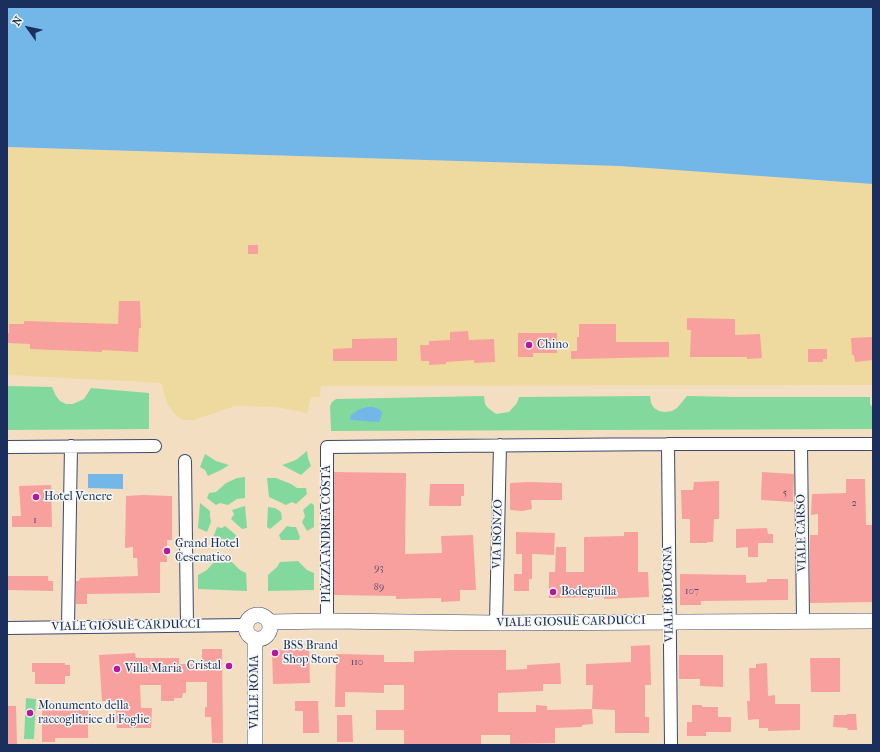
<!DOCTYPE html>
<html>
<head>
<meta charset="utf-8">
<style>
  body { margin:0 }
  #map { position:relative; width:880px; height:752px; overflow:hidden; background:#f3dec1; font-family:"IM FELL French Canon",serif }
  canvas { display:block }
  .frame { position:absolute; inset:0; border:8px solid #1b2f5e; pointer-events:none }
  .north { position:absolute; left:8px; top:8px; width:40px; height:40px; -webkit-text-stroke:3px #f6f6f2; paint-order:stroke; rotate:303deg; font-size:11px; font-weight:700; line-height:16px; text-align:center; color:#1b2f5e }
  .north::after { content:''; display:block; margin:auto; width:14px; height:18px; background:#1b2f5e; clip-path:polygon(50% 0,100% 100%,50% 72%,0 100%) }
</style>
</head>
<body>
<div id="map">
<canvas width="880" height="752"></canvas>
<div class="frame"></div>
<div class="north">N</div>
</div>
<script>
const ctx = document.querySelector('canvas').getContext('2d');
ctx.lineJoin = 'round';
function paint(path, color) { ctx.fillStyle = color; ctx.fill(path, 'evenodd'); }
const poly = rows => new Path2D(rows.map(r => 'M' + r).join(''));
function trace(path, color, width, dash) { ctx.strokeStyle = color; ctx.lineWidth = width; ctx.lineCap = dash ? 'butt' : 'round'; ctx.setLineDash(dash || []); ctx.stroke(path); }
function write(font, color, halo, rows, align = 'center') {
  ctx.font = font + ' "IM FELL French Canon",serif'; ctx.lineWidth = 3; ctx.setLineDash([]); ctx.textBaseline = 'middle'; ctx.strokeStyle = halo; ctx.fillStyle = color; for (const [text, x, y, turn = 0] of rows) {
    ctx.save(); ctx.translate(x, y); ctx.rotate((+turn || 0) * Math.PI / 180); ctx.textAlign = isNaN(turn) ? turn : align; if (halo) ctx.strokeText(text, 0, 0); ctx.fillText(text, 0, 0); ctx.restore();
  }
}
paint(poly([
  [7,386,52,387,56,396,60,401,66,404,73,404,84,399,91,388,149,393,149,429,7,430],
  [484,396,485,404,488,408,496,414,509,412,517,403,519,397,650,396,651,403,654,408,659,411,665,412,672,411,677,408,687,396,737,397,870,397,870,404,873,408,873,429,331,431,330,406,332,402,336,399],
  [307,451,308,458,311,466,301,475,282,465,296,460],
  [205,454,216,461,229,465,221,470,208,476,205,470,200,467],
  [245,477,245,498,237,499,228,505,220,503,216,505,207,498,209,493,216,492,226,483,237,478],
  [267,478,276,478,291,484,297,488,306,488,307,494,296,504,292,502,286,505,269,497],
  [200,503,210,511,210,516,211,522,207,532,198,528],
  [311,503,314,505,314,527,307,531,302,522,305,516,303,510],
  [245,506,247,528,242,529,231,519,234,514,232,510],
  [268,507,275,508,281,512,282,519,270,529,267,527],
  [225,526,236,535,234,540,213,538,217,527,222,528],
  [287,526,292,527,296,527,300,537,299,540,281,540,279,535],
  [298,561,307,570,314,573,314,590,268,591,268,575,277,567,280,562],
  [232,562,240,570,246,573,247,591,198,589,198,575,207,570,213,563],
  [26,698,36,699,34,739,24,739]
]), '#83d99d');
paint(poly([
  [7,147,619,166,873,184,873,385,321,386,320,397,311,398,307,413,276,407,235,406,194,420,184,420,176,416,167,403,161,383,7,375]
]), '#eeda9e');
paint(poly([
  [7,7,873,7,873,184,619,166,7,147],
  [367,407,373,407,379,409,382,412,381,417,379,422,350,420,351,415,360,409],
  [88,474,123,474,123,489,88,488]
]), '#73b7e9');
paint(poly([
  [248,245,258,245,258,254,248,254],
  [119,301,140,301,141,328,139,328,138,352,102,350,102,352,30,349,30,344,7,343,7,333,9,333,9,324,24,324,24,321,118,324],
  [687,318,735,319,735,335,760,334,762,358,747,359,747,357,690,357,691,330,687,330],
  [579,324,616,324,616,342,669,342,669,357,571,359,571,351,577,351,577,337,579,337],
  [468,331,469,340,494,339,495,362,474,363,474,360,446,362,446,364,429,365,429,361,421,361,420,345,429,345,429,341,450,340,450,332],
  [518,333,557,333,557,353,533,353,533,357,518,357],
  [872,337,873,360,855,362,854,355,852,355,851,338],
  [397,338,397,361,333,361,333,349,352,348,352,339],
  [808,349,827,349,827,359,823,359,823,362,808,362],
  [334,472,406,473,405,554,442,553,441,536,473,535,476,590,460,590,460,601,441,602,441,598,396,599,396,596,334,595],
  [762,472,794,474,793,502,761,500],
  [846,479,865,479,866,525,873,525,873,602,810,603,810,535,818,535,818,514,811,515,812,494,846,493],
  [719,481,719,519,714,519,713,542,707,542,707,543,690,543,690,519,682,519,681,490,693,490,694,482],
  [529,482,562,483,562,500,531,500,532,509,522,511,510,510,510,483],
  [430,484,464,484,464,496,461,496,461,506,429,506],
  [51,485,52,527,12,527,12,516,21,516,19,486],
  [142,495,172,496,172,540,167,540,167,562,160,562,160,593,87,594,87,604,76,604,76,581,79,581,80,578,138,576,137,558,133,558,133,547,125,548,126,496],
  [767,528,768,534,773,534,773,543,758,543,758,557,748,557,748,547,736,548,736,529],
  [516,532,555,533,554,555,532,554,532,579,529,579,529,591,514,591,514,574,522,574,522,554,516,554],
  [624,532,638,532,638,572,648,572,649,597,604,599,604,597,549,598,549,572,555,572,556,547,566,547,566,572,584,572,584,537,624,536],
  [680,574,746,575,746,583,767,582,767,579,788,579,788,600,701,601,701,605,680,605],
  [7,576,48,576,48,581,53,581,53,591,7,590],
  [650,645,651,685,645,685,645,717,649,717,649,733,615,733,615,710,592,709,593,685,586,685,586,664,631,662,631,646],
  [202,649,222,649,223,743,212,743,211,717,205,717,205,707,207,707,207,682,186,682,186,693,183,693,182,698,174,698,174,701,161,701,161,685,140,685,141,708,152,708,151,728,117,728,115,701,102,701,99,655,135,653,136,658,179,658,179,664,202,664],
  [309,649,310,683,273,684,272,650],
  [451,650,506,650,506,670,527,669,527,665,560,663,561,684,543,684,543,691,498,693,498,712,536,712,536,705,547,706,547,710,592,709,593,724,582,725,582,727,555,728,555,743,510,744,510,735,481,735,481,744,404,744,404,730,376,730,376,710,404,710,404,685,384,685,384,693,345,692,345,707,335,707,336,654,384,655,384,662,414,662,414,651],
  [679,655,723,655,723,687,700,686,700,679,679,679],
  [810,658,840,658,840,692,811,692],
  [32,663,65,663,65,665,70,665,70,676,65,676,65,684,35,684,35,672,32,672],
  [767,663,768,696,775,695,775,704,800,704,800,730,768,731,768,728,759,728,759,719,748,720,747,701,750,701,749,668,756,668,756,664],
  [295,701,318,701,319,733,303,733,303,711,295,711],
  [692,705,702,705,702,707,718,707,718,717,731,717,731,732,706,732,706,736,687,736,687,722,692,722],
  [7,706,16,706,17,745,7,745],
  [42,706,53,706,53,709,88,708,88,738,55,738,55,742,42,742],
  [847,714,856,714,857,730,847,730,848,728,833,727,834,715,847,715],
  [337,715,352,715,353,742,337,742]
]), '#f8a09e');
const minor = poly([
  [668,444,671,745],
  [801,445,803,621],
  [7,447,155,446],
  [185,461,187,625],
  [327,621,327,447,668,444,873,444],
  [496,623,500,445],
  [68,626,71,446],
  [7,628,245,625]
]);
const tertiary = poly([
  '246 627a12 12 0 1 1 24 0a12 12 0 1 1-24 0Z',
  [269,622,327,621,496,623,873,621],
  [255,745,255,639]
]);
trace(minor, '#3b496d', 14);
trace(tertiary, '#3b496d', 16);
trace(minor, '#fff', 12);
trace(tertiary, '#fff', 15);
for (const [x, y, r, color] of [
  [529,345,4,"#b5179e"],
  [36,497,4,"#b5179e"],
  [167,551,4,"#b5179e"],
  [553,592,4,"#b5179e"],
  [275,653,4,"#b5179e"],
  [229,666,4,"#b5179e"],
  [117,669,4,"#b5179e"],
  [30,713,4,"#b5179e"]
]) { const dot = new Path2D(); dot.arc(x, y, r, 0, 2 * Math.PI); ctx.fillStyle = color; ctx.fill(dot); trace(dot, '#f6f6f2', 1.5); }
write('10px', '#524b6e', null, [
  ["5",785,494],
  ["2",854,504],
  ["1",35,521],
  ["93",379,569],
  ["89",379,588],
  ["107",692,592],
  ["110",357,663]
]);
write('12px', '#1b2f5e', '#f6f6f2', [
  ["Chino",537,345],
  ["Hotel Venere",44,497],
  ["Grand Hotel",175,544],
  ["Cesenatico",175,558],
  ["Bodeguilla",561,592],
  ["BSS Brand",283,646],
  ["Shop Store",283,660],
  ["Cristal",221,666,"right"],
  ["Villa Maria",125,669],
  ["Monumento della",38,706],
  ["raccoglitrice di Foglie",38,720]
], 'left');
write('12px', '#1b2f5e', '#f6f6f2', [
  ["VIALE CARSO",802,533,-91],
  ["PIAZZA ANDREA COSTA",327,534,-90],
  ["VIA ISONZO",498,534,-89],
  ["VIALE BOLOGNA",669,594,-91],
  ["VIALE GIOSUÈ CARDUCCI",571,622,-1],
  ["VIALE GIOSUÈ CARDUCCI",126,626,-1],
  ["VIALE ROMA",255,692,-90]
]);
</script>
</body>
</html>
